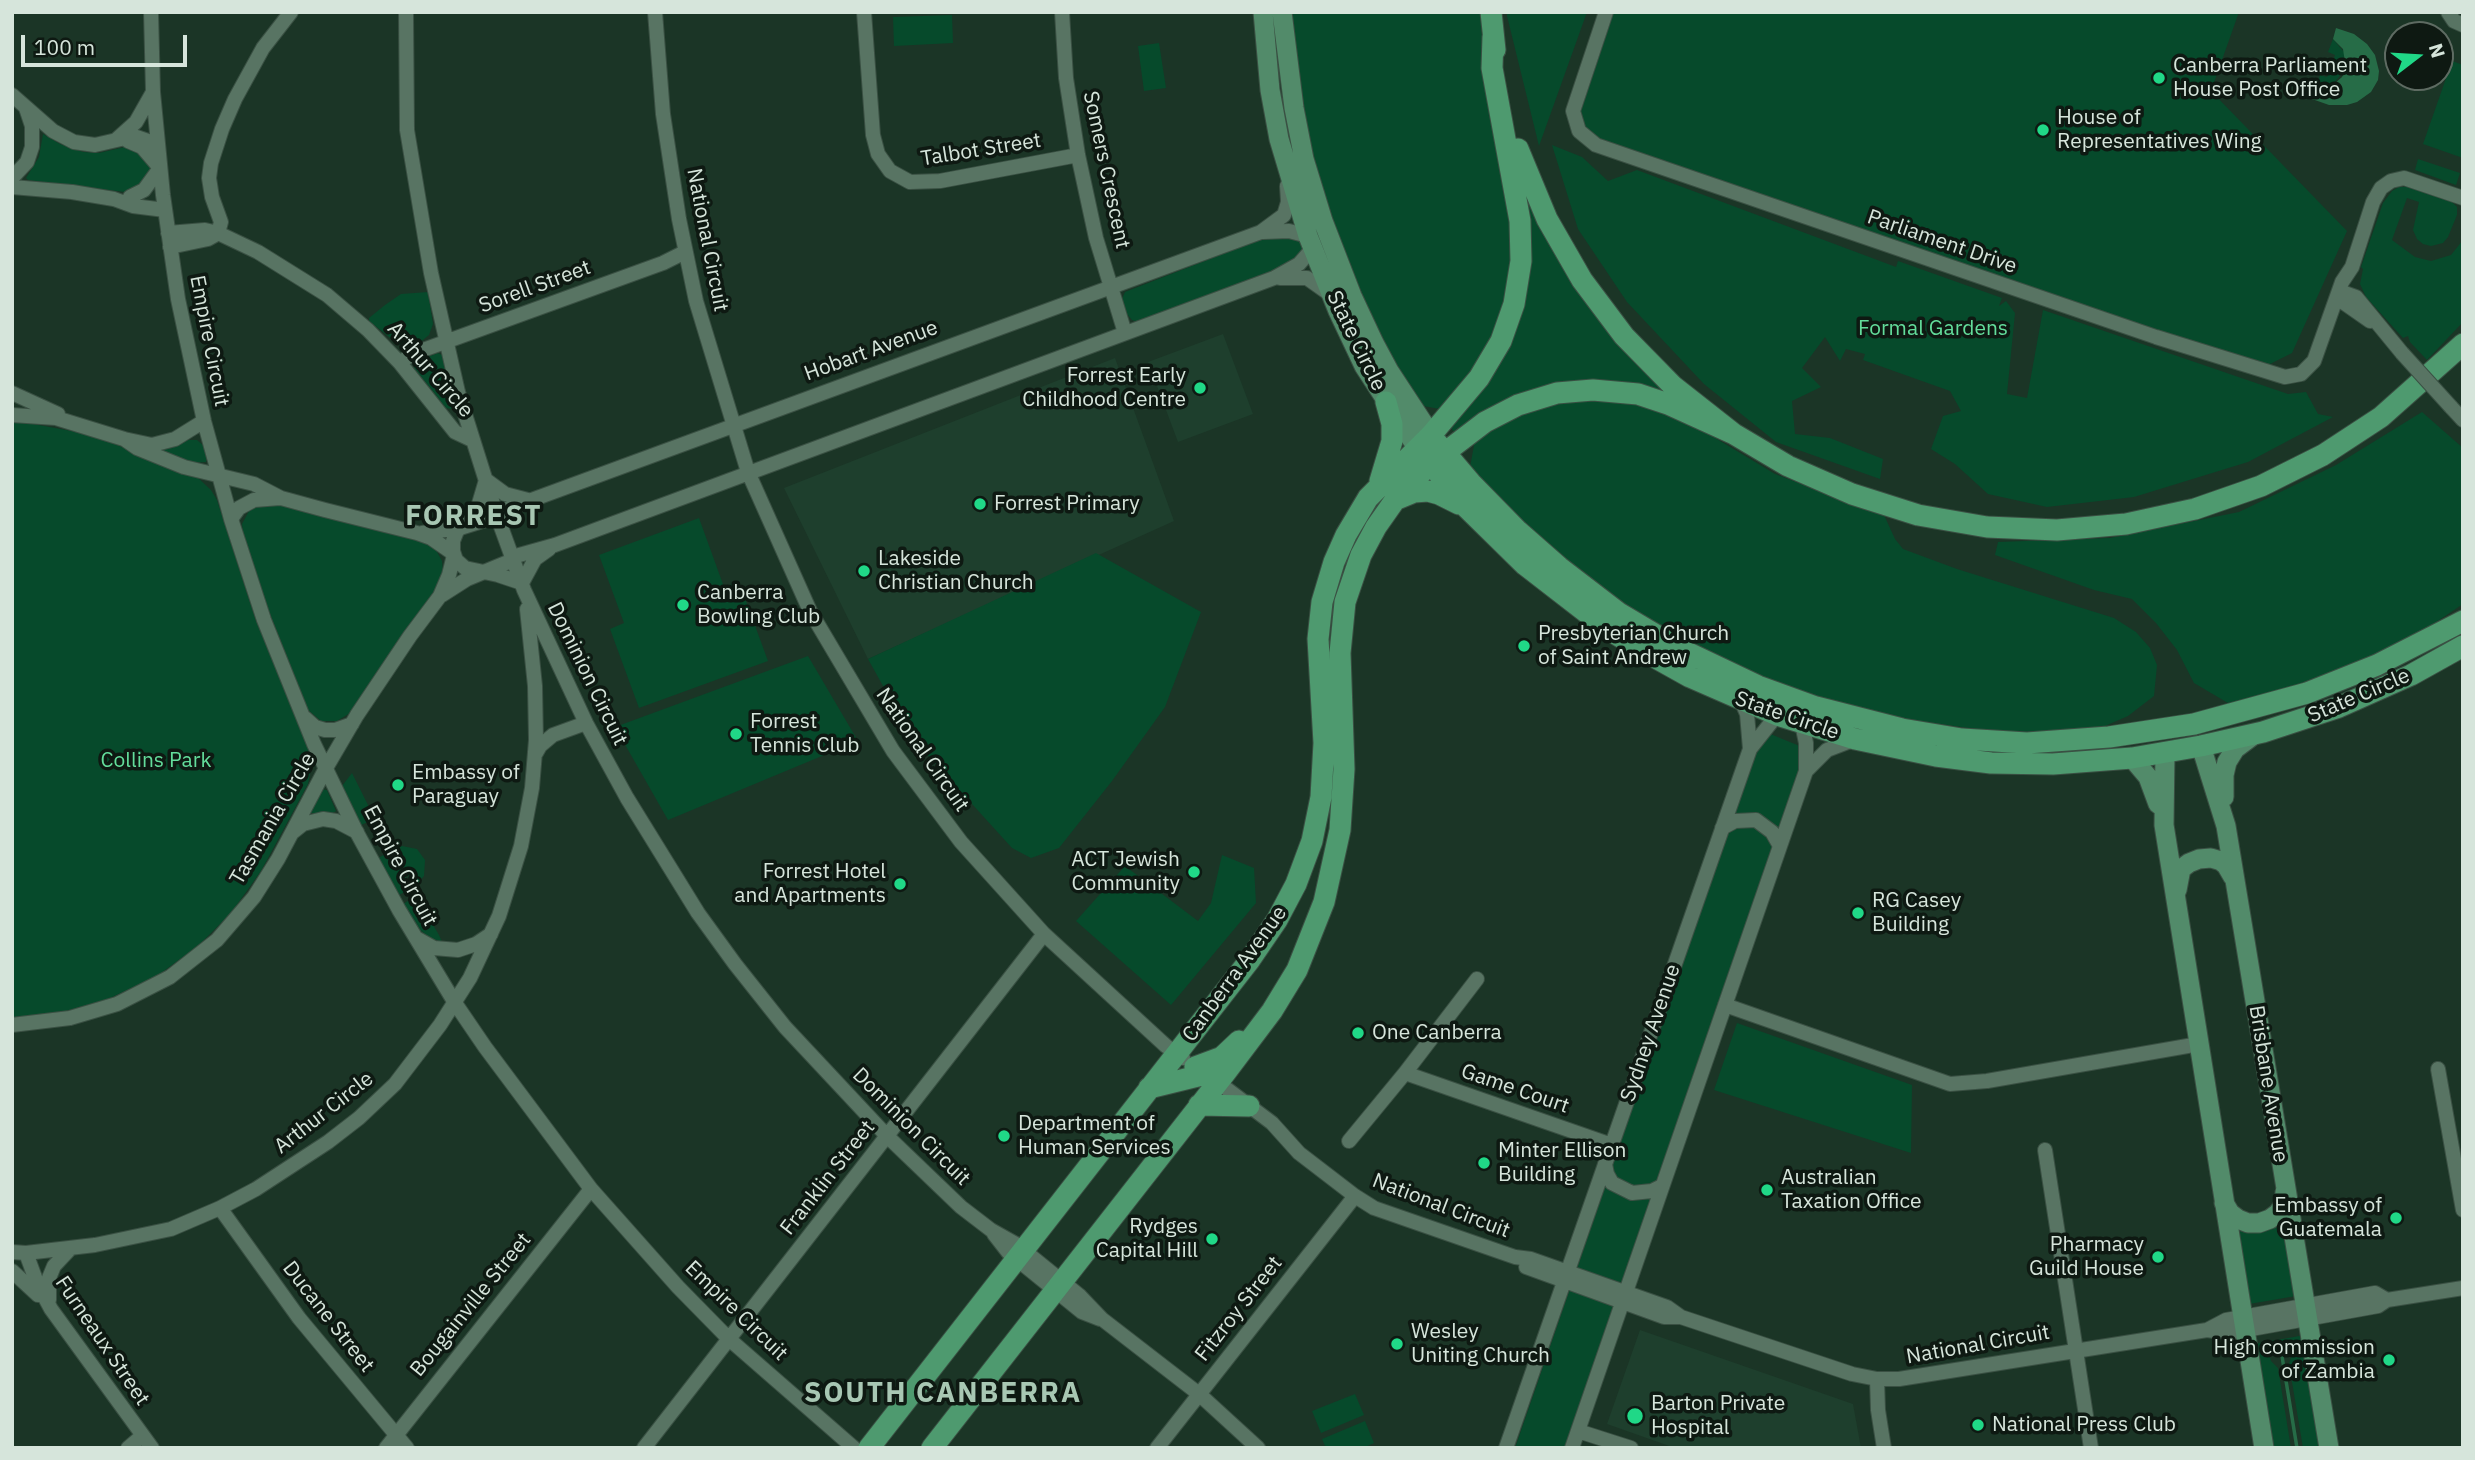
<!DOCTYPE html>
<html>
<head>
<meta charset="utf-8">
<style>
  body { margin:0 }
  #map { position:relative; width:2475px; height:1460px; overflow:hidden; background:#1b3526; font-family:"IBM Plex Sans",sans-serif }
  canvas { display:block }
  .frame { position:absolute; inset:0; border:14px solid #d6e5db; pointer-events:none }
  .north { position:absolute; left:2384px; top:21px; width:70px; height:70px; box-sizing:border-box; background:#0e1912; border:2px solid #5e6b62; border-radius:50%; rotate:73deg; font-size:19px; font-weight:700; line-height:28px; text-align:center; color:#d6e5db }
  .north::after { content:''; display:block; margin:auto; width:24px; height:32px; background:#20d887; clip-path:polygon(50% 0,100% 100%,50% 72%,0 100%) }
  .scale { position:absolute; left:21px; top:35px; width:166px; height:32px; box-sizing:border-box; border:4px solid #d6e5db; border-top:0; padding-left:9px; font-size:21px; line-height:24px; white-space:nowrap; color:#d6e5db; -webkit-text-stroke:5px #0e1912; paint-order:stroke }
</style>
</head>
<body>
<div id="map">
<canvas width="2475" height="1460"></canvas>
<div class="frame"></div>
<div class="north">N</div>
<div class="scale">100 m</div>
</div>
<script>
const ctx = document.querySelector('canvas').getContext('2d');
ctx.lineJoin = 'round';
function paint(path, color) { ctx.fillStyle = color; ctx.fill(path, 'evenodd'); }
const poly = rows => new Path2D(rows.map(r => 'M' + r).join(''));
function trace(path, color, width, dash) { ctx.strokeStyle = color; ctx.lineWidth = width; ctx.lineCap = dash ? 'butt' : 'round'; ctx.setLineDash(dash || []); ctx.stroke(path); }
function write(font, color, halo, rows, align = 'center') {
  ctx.font = font + ' "IBM Plex Sans",sans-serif'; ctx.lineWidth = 7; ctx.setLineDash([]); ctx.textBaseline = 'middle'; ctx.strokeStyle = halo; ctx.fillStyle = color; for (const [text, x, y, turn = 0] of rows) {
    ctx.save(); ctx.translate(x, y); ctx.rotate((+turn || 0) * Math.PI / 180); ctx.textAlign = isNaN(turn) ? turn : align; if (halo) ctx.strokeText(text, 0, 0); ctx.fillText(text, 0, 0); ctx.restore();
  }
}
paint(poly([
  [1223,334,1253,414,1178,442,1148,362],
  [1115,358,1174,521,868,659,784,488],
  [1640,1330,1853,1404,1861,1448,1675,1448,1607,1424]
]), '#1e3f2d');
paint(poly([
  [1291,12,1480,12,1484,60,1516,241,1505,313,1477,370,1440,409,1423,406,1395,364,1377,329,1348,261,1324,195,1309,139,1300,90],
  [1507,12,1587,12,1539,146,1507,16],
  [1609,12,2239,12,2211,91,2347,231,2292,353,2260,369,1586,139,1574,106],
  [952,15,953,43,894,46,893,17],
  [2333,39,2344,52,2344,71,2333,84,2316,88,2320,75,2327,77,2335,55,2328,52],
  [1159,43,1166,88,1144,91,1138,46],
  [2452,61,2463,65,2463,158,2423,144],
  [43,134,60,144,83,152,99,153,129,146,150,163,151,170,147,181,130,192,125,192,28,180,26,178,39,157],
  [1552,145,1582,157,1608,181,1637,170,1896,267,1898,261,2002,298,1999,306,2006,301,2015,313,2007,394,2027,398,2043,310,2288,394,2306,392,2318,414,2333,417,2248,462,2134,497,2047,507,1988,494,1955,464,1931,449,1943,416,1961,411,1950,391,1863,360,1865,354,1846,349,1840,361,1825,337,1802,368,1821,387,1792,401,1795,434,1830,438,1883,459,1880,479,1776,442,1704,384,1627,302,1578,229],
  [2418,159,2460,173,2456,185,2415,170],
  [1519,179,1677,398,1615,384,1456,434,1451,428,1487,377,1503,350],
  [2399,187,2410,187,2451,201,2457,207,2457,215,2448,237,2443,243,2431,246,2423,244,2417,239,2413,230,2419,202,2407,198,2392,240,2415,257,2431,261,2451,255,2463,240,2463,322,2427,360,2410,342,2408,336,2403,338,2366,297,2360,284,2363,269,2361,267,2383,203,2392,191],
  [1299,237,1305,252,1290,266,1138,322,1132,320,1127,314,1122,299,1125,292,1261,239],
  [428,292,433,324,429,335,418,344,411,346,399,345,369,321,369,318,385,305,401,294],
  [438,353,442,355,456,404,451,409,446,408,414,368,417,361],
  [1570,399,1626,401,1687,421,1775,474,1884,515,1895,539,1903,549,1957,569,2114,618,2136,632,2150,648,2157,665,2154,696,2128,716,2105,726,2067,733,1990,731,1904,719,1835,703,1763,680,1698,650,1630,608,1562,559,1496,497,1470,467,1475,440,1513,417],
  [2422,412,2463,448,2463,604,2408,641,2301,688,2228,703,2194,683,2177,650,2156,623,2132,599,2094,590,1995,555,1998,542,2110,538,2239,512,2336,465],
  [22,422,77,432,107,441,196,476,211,490,217,500,255,618,308,748,312,764,308,784,261,871,231,913,198,946,157,976,108,999,59,1013,12,1018,12,423],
  [188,440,197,440,204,446,207,457,206,462,189,463,158,453,159,448],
  [281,504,424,542,436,550,442,561,443,572,437,587,350,713,337,721,321,721,308,710,267,606,243,533,242,524,251,507],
  [699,518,724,587,739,582,768,661,639,708,610,629,624,623,599,555],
  [1096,553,1201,612,1165,707,1112,781,1059,848,1031,858,1012,848,912,738,868,659],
  [808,656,858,741,668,820,615,727],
  [1768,733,1802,747,1801,766,1565,1448,1515,1448,1757,747],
  [352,773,375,819,361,825,342,786],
  [320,789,327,790,336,811,331,814,311,813,309,809],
  [402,846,417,849,425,860,424,876,414,887,394,850],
  [391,851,412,888,399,895,378,858],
  [1222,855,1254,868,1256,903,1171,1005,1076,921,1125,866,1198,921,1211,903],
  [416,896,439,935,442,942,430,938,420,930,403,904],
  [1737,1023,1912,1085,1911,1153,1714,1090],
  [2281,1214,2296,1296,2249,1304,2236,1222],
  [2305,1335,2324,1448,2303,1448,2289,1364,2293,1350,2283,1344,2277,1345,2269,1354,2271,1361,2278,1368,2291,1448,2271,1448,2254,1344],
  [1355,1394,1364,1415,1321,1433,1312,1411],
  [1365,1421,1374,1443,1363,1448,1326,1448,1322,1439]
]), '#064a2b');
paint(poly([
  [2336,28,2354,34,2367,44,2375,55,2379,71,2378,80,2371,92,2357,102,2347,105,2329,105,2312,99,2316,89,2334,84,2342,77,2346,69,2343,49,2333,39]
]), '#266c47');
trace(poly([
  [2280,1344,2297,1448]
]), '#266c47', 3.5);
const minor = poly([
  [151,12,153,92,163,195,178,299,204,421,231,519,264,620,314,744,356,831,399,910,455,1003,485,1047,591,1189,678,1287,729,1339,854,1448],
  [406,12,407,130,431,273,458,392,496,513,524,590,586,723,627,798,698,913,735,964,785,1027,887,1136,961,1207,991,1230,1016,1244,1080,1296,1102,1319,1199,1394,1258,1448],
  [655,12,663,114,679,219,696,301,748,472,810,611,893,751,961,842,1044,934,1166,1046,1183,1058],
  [864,12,873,135,878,154,890,171,910,182,940,181,1078,155],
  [1062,12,1066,78,1078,155,1096,238,1125,333],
  [1606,12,1573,111,1579,131,1596,145,2156,337,2285,377,2301,374,2314,361,2342,282,2352,267,2373,202,2381,188,2391,181,2404,178,2463,198],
  [2448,12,2454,21,2463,25],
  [12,95,53,131,74,142,95,145,134,136,157,144],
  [117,139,136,122,153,92],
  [128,141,142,147,160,168,144,190,130,197],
  [12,178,27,162,32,147,32,126,26,108],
  [12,187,72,192,114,199,133,206,165,210],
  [1263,232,1289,231,1308,236],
  [168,233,205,230,218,233,258,252,327,295,368,330,400,363,455,432,472,440],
  [218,233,221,222,212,197,209,178,211,163,222,129,235,99,263,48,291,12],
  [170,247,208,239,217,234],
  [1280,278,1307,278,1331,295],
  [2337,296,2345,293,2356,297,2402,353],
  [2337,298,2370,321],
  [400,363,412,354,663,263,685,252],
  [12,393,58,414],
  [2451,407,2463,420],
  [12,415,56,418,124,439,152,445,175,439,204,421],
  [124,439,137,448,184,467,254,484,281,498,325,510,417,533,431,538,454,554],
  [496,513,1261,232,1284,215,1288,202,1287,186],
  [498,516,460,528,457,531,453,541,453,551,456,560,465,568,498,575,522,583,535,559,549,549],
  [231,519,239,508,254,500,280,498],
  [422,533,460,528,478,507,486,480,505,494,528,500],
  [512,557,555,545,1274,278,1299,264,1313,248],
  [442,595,467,579,513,560],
  [1736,699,1743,705,1747,714,1750,749],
  [305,718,315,727,325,730,335,730,352,724],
  [536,753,540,746,553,735,586,723],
  [1806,771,1827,750,1853,740],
  [1722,828,1735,821,1756,820,1772,832,1780,846],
  [293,832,303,824,323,819,336,821,357,832],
  [418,939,434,948,458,950,476,944,491,934],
  [1725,1005,1950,1084,1987,1081,2199,1044],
  [12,1025,70,1018,117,1004,170,977,217,940,254,897,278,859,326,768,357,715,410,636,440,596,449,575,454,555],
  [2438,1069,2463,1210],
  [1405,1073,1477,979],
  [1211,1077,1272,1123,1299,1153,1355,1196,1374,1208,1515,1257,1531,1259,1667,1307,1681,1317],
  [1349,1141,1405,1073,1612,1145],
  [2045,1150,2091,1448],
  [1605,1164,1607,1174,1612,1183,1632,1193,1652,1191,1662,1186],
  [220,1208,299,1318,407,1448],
  [994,1234,1008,1252,1082,1312,1100,1319],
  [12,1252,26,1253,95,1245,171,1229,220,1208,256,1189,328,1142,359,1118,395,1084,440,1025,470,978,499,916,521,846,532,788,536,740,535,686,527,609],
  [26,1253,37,1283,51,1309,152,1448],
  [1526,1267,1664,1317,1681,1317,1852,1374,1877,1379,1899,1379,2207,1330,2229,1333,2378,1306,2387,1300,2463,1288],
  [12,1271,38,1295],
  [49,1300,49,1278,54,1266,69,1250],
  [2207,1330,2226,1320,2375,1293,2387,1300],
  [1877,1379,1878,1410,1884,1448],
  [1578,1431,1631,1448],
  [128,1448,142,1436],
  [386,1448,591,1189],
  [644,1448,1044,934],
  [1157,1448,1355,1196],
  [1506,1448,1750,749,1777,715],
  [1572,1448,1806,771,1806,743,1802,724]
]);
const major = poly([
  [1263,12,1270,90,1279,139,1308,236,1338,311,1364,366,1418,449],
  [1282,12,1294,108,1304,159,1323,221,1352,296,1374,343,1389,371,1431,435],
  [2201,746,2226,826,2329,1448],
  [2165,753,2164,825,2264,1448],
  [2132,758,2148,777,2158,804],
  [2224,797,2224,775,2227,762,2235,749,2255,734],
  [2177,890,2181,869,2189,863,2199,859,2211,858,2221,861,2226,865,2233,877],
  [2224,1203,2230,1213,2238,1219,2248,1223,2259,1223,2270,1219,2278,1213,2284,1204,2285,1192]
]);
const highway = poly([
  [1491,12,1495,50],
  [1518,149,1547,219,1582,280,1624,336,1673,386,1734,434,1788,466,1852,494,1918,515,1987,527,2057,530,2126,524,2195,509,2261,486,2323,455,2381,417,2463,344],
  [1437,443,1471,483,1518,531,1559,567,1619,613,1678,648,1758,686,1816,707,1902,729,1962,739,2027,743,2109,737,2194,724,2307,693,2377,665,2463,621],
  [1422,453,1467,508,1525,565,1609,630,1647,653,1690,677,1777,715,1855,739,1936,756,1991,763,2053,764,2132,758,2201,746,2263,732,2339,707,2411,675,2463,646],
  [1380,481,1392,441,1392,424,1386,402],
  [1397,499,1414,492,1428,491,1439,494,1459,504],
  [1195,1067,1222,1057,1239,1041],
  [1149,1088,1206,1074],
  [1199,1105,1249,1106],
  [869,1448,1249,961,1277,920,1296,884,1312,841,1321,797,1324,743,1318,639,1322,602,1334,562,1346,535,1368,498,1431,435,1479,378,1501,341,1514,304,1521,261,1520,221,1492,68,1493,37],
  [932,1448,1226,1072,1272,1011,1297,970,1324,902,1340,830,1344,769,1340,653,1345,602,1361,555,1376,527,1395,500,1430,464,1485,422,1518,405,1557,393,1593,390,1638,394,1668,404,1734,434]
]);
trace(minor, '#3a5043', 16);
trace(major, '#3a5043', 21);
trace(highway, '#3a5043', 23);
trace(minor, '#587463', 14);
trace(major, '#528b6a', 19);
trace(highway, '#4e9a6f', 21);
const minorBridge = poly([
  [2402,353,2451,407]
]);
trace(minorBridge, '#3a5043', 16, []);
trace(minorBridge, '#587463', 14);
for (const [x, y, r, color] of [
  [2159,78,7,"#20d887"],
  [2043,130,7,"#20d887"],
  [1200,388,7,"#20d887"],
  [980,504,7,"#20d887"],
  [864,571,7,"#20d887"],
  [683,605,7,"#20d887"],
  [1524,646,7,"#20d887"],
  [736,734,7,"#20d887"],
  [398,785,7,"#20d887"],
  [1194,872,7,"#20d887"],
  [900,884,7,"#20d887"],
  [1858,913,7,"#20d887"],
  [1358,1033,7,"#20d887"],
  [1004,1136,7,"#20d887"],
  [1484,1163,7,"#20d887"],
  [1767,1190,7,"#20d887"],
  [2396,1218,7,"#20d887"],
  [1212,1239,7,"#20d887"],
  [2158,1257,7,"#20d887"],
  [1397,1344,7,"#20d887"],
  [2389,1360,7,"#20d887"],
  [1635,1416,9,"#20d887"],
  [1978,1425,7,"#20d887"]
]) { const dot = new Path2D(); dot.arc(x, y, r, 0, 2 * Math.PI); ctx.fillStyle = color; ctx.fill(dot); trace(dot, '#0e1912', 2.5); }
write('21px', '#d6e5db', '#0e1912', [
  ["Canberra Parliament",2173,66],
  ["House Post Office",2173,90],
  ["House of",2057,118],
  ["Representatives Wing",2057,142],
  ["Forrest Early",1186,376,"right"],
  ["Childhood Centre",1186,400,"right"],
  ["Forrest Primary",994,504],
  ["Lakeside",878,559],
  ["Christian Church",878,583],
  ["Canberra",697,593],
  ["Bowling Club",697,617],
  ["Presbyterian Church",1538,634],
  ["of Saint Andrew",1538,658],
  ["Forrest",750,722],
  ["Tennis Club",750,746],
  ["Embassy of",412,773],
  ["Paraguay",412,797],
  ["ACT Jewish",1180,860,"right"],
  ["Community",1180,884,"right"],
  ["Forrest Hotel",886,872,"right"],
  ["and Apartments",886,896,"right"],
  ["RG Casey",1872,901],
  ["Building",1872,925],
  ["One Canberra",1372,1033],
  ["Department of",1018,1124],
  ["Human Services",1018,1148],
  ["Minter Ellison",1498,1151],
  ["Building",1498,1175],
  ["Australian",1781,1178],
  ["Taxation Office",1781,1202],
  ["Embassy of",2382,1206,"right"],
  ["Guatemala",2382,1230,"right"],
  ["Rydges",1198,1227,"right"],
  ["Capital Hill",1198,1251,"right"],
  ["Pharmacy",2144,1245,"right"],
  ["Guild House",2144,1269,"right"],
  ["Wesley",1411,1332],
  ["Uniting Church",1411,1356],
  ["High commission",2375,1348,"right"],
  ["of Zambia",2375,1372,"right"],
  ["Barton Private",1651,1404],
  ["Hospital",1651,1428],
  ["National Press Club",1992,1425]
], 'left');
write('21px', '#d6e5db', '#0e1912', [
  ["Talbot Street",981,150,-9],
  ["Somers Crescent",1106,170,78],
  ["National Circuit",707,240,79],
  ["Parliament Drive",1942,242,19],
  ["Sorell Street",535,287,-20],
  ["Empire Circuit",209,341,79],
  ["State Circle",1356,341,64],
  ["Hobart Avenue",871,351,-20],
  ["Arthur Circle",430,370,49],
  ["Dominion Circuit",587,674,64],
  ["State Circle",2359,696,-23],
  ["State Circle",1787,716,19],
  ["National Circuit",922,750,55],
  ["Tasmania Circle",273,819,-60],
  ["Empire Circuit",400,866,62],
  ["Canberra Avenue",1235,974,-54],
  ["Sydney Avenue",1651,1033,-71],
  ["Brisbane Avenue",2268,1084,81],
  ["Game Court",1515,1089,19],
  ["Arthur Circle",324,1113,-38],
  ["Dominion Circuit",911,1127,45],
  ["Franklin Street",828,1178,-52],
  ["National Circuit",1441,1206,21],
  ["Bougainville Street",471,1305,-51],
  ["Fitzroy Street",1239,1309,-52],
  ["Empire Circuit",736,1311,44],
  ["Ducane Street",328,1317,52],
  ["Furneaux Street",102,1341,56],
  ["National Circuit",1978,1345,-10]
]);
write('21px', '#63dd9b', '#0e1912', [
  ["Formal Gardens",1933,329],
  ["Collins Park",156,761]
]);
ctx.letterSpacing = '2px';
write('bold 28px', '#a8c7b3', '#0e1912', [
  ["FORREST",474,517],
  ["SOUTH CANBERRA",943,1394]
]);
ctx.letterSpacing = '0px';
</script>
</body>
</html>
